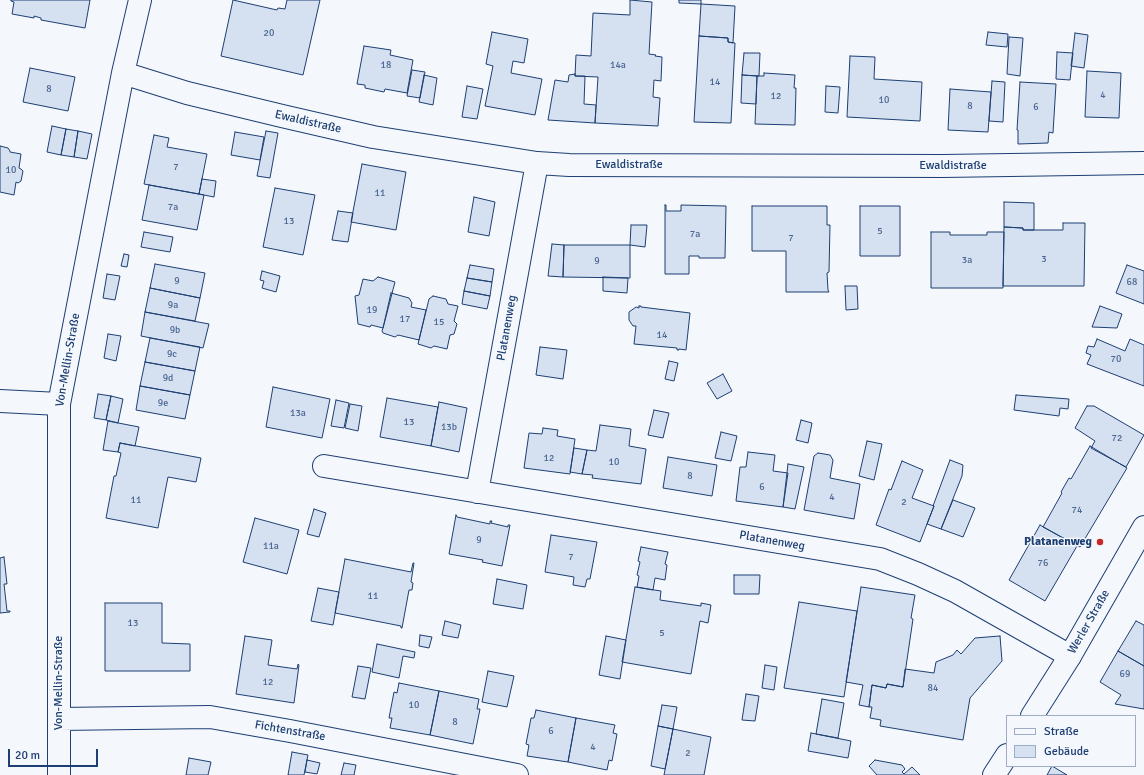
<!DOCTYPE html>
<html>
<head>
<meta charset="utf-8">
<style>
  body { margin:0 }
  #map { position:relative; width:1144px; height:775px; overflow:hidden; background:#f4f7fb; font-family:Signika,sans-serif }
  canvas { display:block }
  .legend { position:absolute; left:1006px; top:715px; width:130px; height:52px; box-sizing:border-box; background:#f4f7fb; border:1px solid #9eadc5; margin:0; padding:5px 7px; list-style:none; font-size:12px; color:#1d3f73 }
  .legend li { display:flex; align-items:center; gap:8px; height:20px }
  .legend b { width:20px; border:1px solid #9eadc5 }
  .scale { position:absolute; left:8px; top:749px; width:90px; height:18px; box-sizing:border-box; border:2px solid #1d3f73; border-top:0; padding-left:5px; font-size:12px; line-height:14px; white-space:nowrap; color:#1d3f73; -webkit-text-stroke:3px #f4f7fb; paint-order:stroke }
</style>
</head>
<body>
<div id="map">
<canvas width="1144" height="775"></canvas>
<ul class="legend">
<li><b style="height:5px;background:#f4f7fb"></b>Straße</li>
<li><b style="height:11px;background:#d5e0f0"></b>Gebäude</li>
</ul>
<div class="scale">20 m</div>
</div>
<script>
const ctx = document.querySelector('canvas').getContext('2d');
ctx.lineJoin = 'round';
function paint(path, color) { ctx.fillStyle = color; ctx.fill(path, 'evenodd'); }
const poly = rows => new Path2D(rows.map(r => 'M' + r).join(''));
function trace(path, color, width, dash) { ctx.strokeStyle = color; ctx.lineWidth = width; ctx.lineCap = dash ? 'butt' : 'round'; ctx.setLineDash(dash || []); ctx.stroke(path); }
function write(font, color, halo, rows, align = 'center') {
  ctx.font = font + ' Signika,sans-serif'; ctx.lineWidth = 3; ctx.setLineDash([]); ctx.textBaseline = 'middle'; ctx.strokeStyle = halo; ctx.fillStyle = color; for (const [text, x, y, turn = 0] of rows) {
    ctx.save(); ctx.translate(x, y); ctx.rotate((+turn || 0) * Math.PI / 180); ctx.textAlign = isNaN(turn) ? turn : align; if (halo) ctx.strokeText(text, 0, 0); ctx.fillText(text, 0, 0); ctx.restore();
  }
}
const building = poly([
  [11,0,90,0,85,28,41,20,41,18,34,16,34,18,12,14,14,2,11,1,11,0],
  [233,0,277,10,278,8,285,9,287,0,320,0,303,75,221,56,233,0],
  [630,0,652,2,649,54,656,55,655,56,662,57,661,81,654,80,653,97,660,98,658,126,595,123,598,77,575,76,576,55,591,56,593,13,630,15,630,0],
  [679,0,701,0,701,4,679,3,679,0],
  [701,4,735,6,733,43,728,42,728,38,699,36,701,4],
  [492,32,528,39,524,63,513,61,511,73,542,79,535,115,485,106,493,66,486,64,492,32],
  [988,32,1008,34,1007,47,986,45,988,32],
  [1075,33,1088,35,1084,68,1071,66,1075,33],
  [699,36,728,38,728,42,735,43,731,123,694,122,699,36],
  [1009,37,1023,38,1020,76,1007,74,1009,37],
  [364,46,391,50,390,55,413,60,407,93,385,89,384,92,365,88,365,85,357,84,364,46],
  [1057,52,1073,53,1070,80,1056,79,1057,52],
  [744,53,760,53,759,76,742,75,744,53],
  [850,56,875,57,874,79,922,82,920,121,847,117,850,56],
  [30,68,75,77,68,111,23,102,30,68],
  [412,70,425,72,420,98,407,96,412,70],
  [1087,71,1121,73,1119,118,1085,117,1087,71],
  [764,73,795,75,794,88,796,88,795,125,755,124,757,76,764,76,764,73],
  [575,74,575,76,585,76,584,104,596,105,595,123,548,120,555,80,568,82,569,75,575,74],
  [424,75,437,78,433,105,419,102,424,75],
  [742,75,757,76,756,104,741,103,742,75],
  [992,81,1005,82,1003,122,989,121,992,81],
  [1020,82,1056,84,1053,133,1049,132,1048,143,1018,144,1018,130,1017,130,1020,82],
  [467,86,483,89,477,119,462,117,467,86],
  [826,86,840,87,838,113,825,112,826,86],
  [950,89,991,92,988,132,948,130,950,89],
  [52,126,66,129,61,155,47,152,52,126],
  [66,129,78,131,74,157,61,155,66,129],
  [78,131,92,134,87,159,74,157,78,131],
  [266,131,278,133,270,178,257,176,266,131],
  [235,132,264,137,260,160,231,155,235,132],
  [154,135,169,138,167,147,207,154,199,194,144,184,154,135],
  [0,146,8,148,10,151,10,152,21,154,19,168,21,169,23,171,21,181,18,183,16,182,14,195,0,192,0,146],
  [362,164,406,172,396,230,351,222,362,164],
  [202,179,216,181,214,197,199,194,202,179],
  [149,185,204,195,197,230,142,220,149,185],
  [275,188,315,195,303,255,263,247,275,188],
  [474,197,495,202,489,236,468,232,474,197],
  [1004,202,1034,203,1034,230,1023,230,1023,228,1004,227,1004,202],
  [665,205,666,205,666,211,681,211,681,205,726,206,725,258,699,258,699,256,689,256,689,274,665,274,665,205],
  [752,206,827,206,827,225,830,225,829,272,827,273,828,290,829,292,786,292,786,251,752,251,752,206],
  [860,206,900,206,900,256,860,256,860,206],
  [338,211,353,213,348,242,332,240,338,211],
  [1063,223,1085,223,1084,286,1003,286,1004,227,1023,228,1023,230,1063,230,1063,223],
  [631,225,647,225,645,247,630,245,631,225],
  [144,232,173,237,170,252,141,247,144,232],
  [931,232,950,232,950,235,987,235,987,232,1004,232,1003,288,931,288,931,232],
  [552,244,564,245,563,277,548,276,552,244],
  [564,245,630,245,630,278,563,277,564,245],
  [124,254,129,255,127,267,121,266,124,254],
  [155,264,205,273,200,298,150,288,155,264],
  [470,265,494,269,492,282,467,278,470,265],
  [1127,265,1144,271,1144,304,1116,293,1127,265],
  [262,271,280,276,276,292,262,288,264,281,260,280,262,271],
  [107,274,120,276,115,300,103,298,107,274],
  [378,277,395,282,383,328,371,325,370,327,358,324,355,296,359,295,363,279,373,281,378,277],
  [603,277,628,278,627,293,603,291,603,277],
  [467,278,492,282,490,296,464,291,467,278],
  [845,286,857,286,858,309,846,310,845,286],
  [150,288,200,298,195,321,145,312,150,288],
  [464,291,490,296,487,309,462,304,464,291],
  [391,293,409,298,412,303,411,307,426,310,419,340,398,335,395,337,383,333,382,331,383,328,391,293],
  [433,296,446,299,448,304,458,306,454,321,457,324,454,334,450,335,447,349,434,346,431,348,418,344,429,299,433,296],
  [639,306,641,306,641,307,690,313,686,350,679,349,679,350,677,350,677,348,634,344,636,326,633,326,629,320,629,312,636,307,639,308,639,306],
  [1100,306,1122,314,1117,328,1092,327,1100,306],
  [145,312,209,324,203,348,141,336,145,312],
  [108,334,121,336,116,361,104,358,108,334],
  [150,338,200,347,195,371,145,362,150,338],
  [1097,339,1125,351,1130,339,1144,345,1144,386,1087,364,1091,355,1086,353,1088,346,1094,347,1097,339],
  [540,347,567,350,563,379,536,375,540,347],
  [669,361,678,363,674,381,665,379,669,361],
  [145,362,195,371,190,395,140,386,145,362],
  [723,374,732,391,717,399,707,383,723,374],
  [140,386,190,395,185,419,136,410,140,386],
  [273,387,330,399,322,438,266,427,273,387],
  [98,394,111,396,106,420,94,418,98,394],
  [1016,395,1069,399,1068,409,1060,408,1059,416,1014,410,1016,395],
  [111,396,123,399,118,423,106,420,111,396],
  [387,398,438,407,431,446,380,437,387,398],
  [336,400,349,403,344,428,331,426,336,400],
  [439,402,467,408,459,452,431,446,439,402],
  [350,404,362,406,358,431,345,428,350,404],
  [1087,406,1094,406,1144,435,1126,467,1091,448,1095,441,1075,428,1087,406],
  [654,410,669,413,663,438,648,435,654,410],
  [801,420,812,423,808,443,796,440,801,420],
  [108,421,139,427,135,446,120,443,118,452,103,450,108,421],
  [600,425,631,429,629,446,646,449,641,484,592,478,593,475,582,474,587,450,596,451,600,425],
  [543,428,558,430,557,436,575,439,570,474,524,468,529,433,542,434,543,428],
  [721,432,737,436,731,461,715,458,721,432],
  [867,441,882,444,874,480,859,476,867,441],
  [120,443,201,458,196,482,168,477,158,528,106,518,114,476,116,476,121,453,118,452,120,443],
  [1090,446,1127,468,1080,547,1043,527,1062,493,1061,492,1069,478,1071,479,1090,446],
  [574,448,587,450,582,474,570,472,574,448],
  [748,452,775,455,773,471,788,473,783,507,736,501,740,467,746,467,748,452],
  [818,453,830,455,833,460,830,478,860,484,854,519,804,510,814,456,818,453],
  [668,457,717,465,712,496,663,488,668,457],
  [950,460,963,465,962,476,941,529,927,524,934,506,933,506,950,460],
  [902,461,923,470,912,498,934,506,920,542,876,525,889,489,891,490,902,461],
  [788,464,804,467,795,509,783,507,788,464],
  [953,500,975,508,963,537,941,529,953,500],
  [314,509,326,513,319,537,307,534,314,509],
  [456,515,457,517,490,524,490,521,492,521,491,523,508,527,508,525,510,525,502,566,482,562,483,560,449,554,456,515],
  [255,518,299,530,287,574,243,562,255,518],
  [1040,525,1077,546,1045,601,1009,580,1040,525],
  [551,535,597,542,590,579,587,579,585,587,573,585,574,577,545,572,551,535],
  [641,547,668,552,665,564,667,565,665,580,655,578,653,590,637,587,639,576,637,575,640,562,638,561,641,547],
  [4,557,7,584,4,584,7,611,10,611,10,612,0,613,0,558,4,557],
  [345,559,411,572,413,563,414,563,411,582,413,583,412,590,409,590,402,628,401,628,401,626,335,613,345,559],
  [734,575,760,575,759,594,734,594,734,575],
  [497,579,527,585,523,609,493,604,497,579],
  [635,587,661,591,660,600,701,606,701,603,711,605,708,623,700,621,699,627,691,674,622,662,635,587],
  [861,587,915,595,911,618,913,619,903,687,887,684,886,688,872,685,869,707,859,705,863,685,846,682,861,587],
  [318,588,339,592,333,625,311,621,318,588],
  [799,602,857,611,844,697,784,688,799,602],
  [105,603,162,603,162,643,190,644,190,671,105,671,105,603],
  [445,621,461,625,458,638,442,635,445,621],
  [1136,621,1144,625,1144,666,1118,651,1136,621],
  [420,635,432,637,429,648,419,646,420,635],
  [245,636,272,640,268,665,297,669,298,664,299,665,294,703,236,694,245,636],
  [606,636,626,640,620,679,599,675,606,636],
  [1000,636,1002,661,970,698,963,740,880,726,881,720,870,718,872,707,869,707,872,685,886,688,887,684,903,687,905,669,934,673,936,662,953,655,957,650,961,654,975,638,1000,636],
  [377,644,415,652,414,658,403,656,399,678,372,672,377,644],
  [1118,651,1144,666,1144,709,1115,704,1121,695,1100,682,1118,651],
  [765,665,777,667,774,690,762,688,765,665],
  [358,666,371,668,365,699,352,697,358,666],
  [488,671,514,676,507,707,482,702,488,671],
  [399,683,439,691,430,735,390,728,392,718,389,718,394,692,397,693,399,683],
  [439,691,479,699,477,709,480,709,473,744,430,735,439,691],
  [746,694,759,696,755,721,742,720,746,694],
  [822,699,844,703,838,738,816,734,822,699],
  [662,705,677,707,673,729,658,726,662,705],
  [536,710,576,718,568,762,527,756,529,745,526,744,531,718,534,718,536,710],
  [576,718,615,725,613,733,617,734,612,761,609,760,607,770,568,762,576,718],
  [658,726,673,729,665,769,651,766,658,726],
  [673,729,711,737,704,775,664,775,673,729],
  [811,733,851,741,848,758,808,751,811,733],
  [292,752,308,755,304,775,288,775,292,752],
  [189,758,211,762,208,775,186,775,189,758],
  [307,760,320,763,317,774,305,772,307,760],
  [875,760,902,765,905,769,902,772,904,774,912,767,920,775,877,775,869,766,875,760],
  [344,763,356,765,354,775,341,775,344,763],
  [1052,766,1067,775,1047,775,1052,766]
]);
paint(building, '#d5e0f0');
trace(building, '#1d3f73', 1);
const street = poly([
  [123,73,187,93,282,116,373,137,537,163,569,165,943,166,1144,163],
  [0,401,59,404],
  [324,466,880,559,918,574,955,591,1070,656],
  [477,492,537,163],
  [59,719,210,717,290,731,517,775],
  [59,775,59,404,123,73,140,0]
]);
const primary = poly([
  [1032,716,1070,656,1144,527],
  [994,775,1007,755]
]);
trace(street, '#1d3f73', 24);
trace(primary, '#1d3f73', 24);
trace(street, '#f4f7fb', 22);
trace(primary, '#f4f7fb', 22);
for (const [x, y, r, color] of [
  [1100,542,4,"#c62828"]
]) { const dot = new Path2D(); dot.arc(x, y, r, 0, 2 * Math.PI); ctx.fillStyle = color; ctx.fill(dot); trace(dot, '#f4f7fb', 1.5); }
write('10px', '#4b6792', null, [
  ["20",269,33],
  ["18",386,65],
  ["14a",618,65],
  ["14",715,82],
  ["8",49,89],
  ["4",1103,95],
  ["12",776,96],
  ["10",884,100],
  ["8",970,106],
  ["6",1036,107],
  ["7",176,167],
  ["10",11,170],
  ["11",380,193],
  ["7a",173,207],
  ["13",289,221],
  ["5",880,231],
  ["7a",695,234],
  ["7",791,238],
  ["3",1044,259],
  ["3a",967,260],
  ["9",597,261],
  ["9",177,281],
  ["68",1132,282],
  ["9a",173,305],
  ["19",372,310],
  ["17",405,319],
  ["15",439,322],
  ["9b",175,330],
  ["14",662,335],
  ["9c",172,354],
  ["70",1116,359],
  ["9d",168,378],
  ["9e",163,403],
  ["13a",298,413],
  ["13",409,422],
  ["13b",449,427],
  ["72",1117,438],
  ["12",549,458],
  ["10",614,462],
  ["8",690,476],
  ["6",762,487],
  ["4",832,497],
  ["11",136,500],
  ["2",904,502],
  ["74",1077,510],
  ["9",479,540],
  ["11a",271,546],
  ["7",571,557],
  ["76",1043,563],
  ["11",373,596],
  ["13",133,623],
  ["5",662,633],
  ["69",1125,674],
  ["12",268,682],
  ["84",933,688],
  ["10",414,705],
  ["8",455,722],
  ["6",551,731],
  ["4",593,747],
  ["2",688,753]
]);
write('12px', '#1d3f73', '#f4f7fb', [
  ["Ewaldistraße",308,122,13],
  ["Ewaldistraße",629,165],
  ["Ewaldistraße",953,166],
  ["Platanenweg",507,328,-80],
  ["Von-Mellin-Straße",68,360,-80],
  ["Platanenweg",772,541,10],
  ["Werler Straße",1089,622,-60],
  ["Von-Mellin-Straße",59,683,-90],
  ["Fichtenstraße",290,731,10]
]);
write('bold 12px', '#1d3f73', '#f4f7fb', [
  ["Platanenweg",1092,542]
], 'right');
</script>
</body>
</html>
